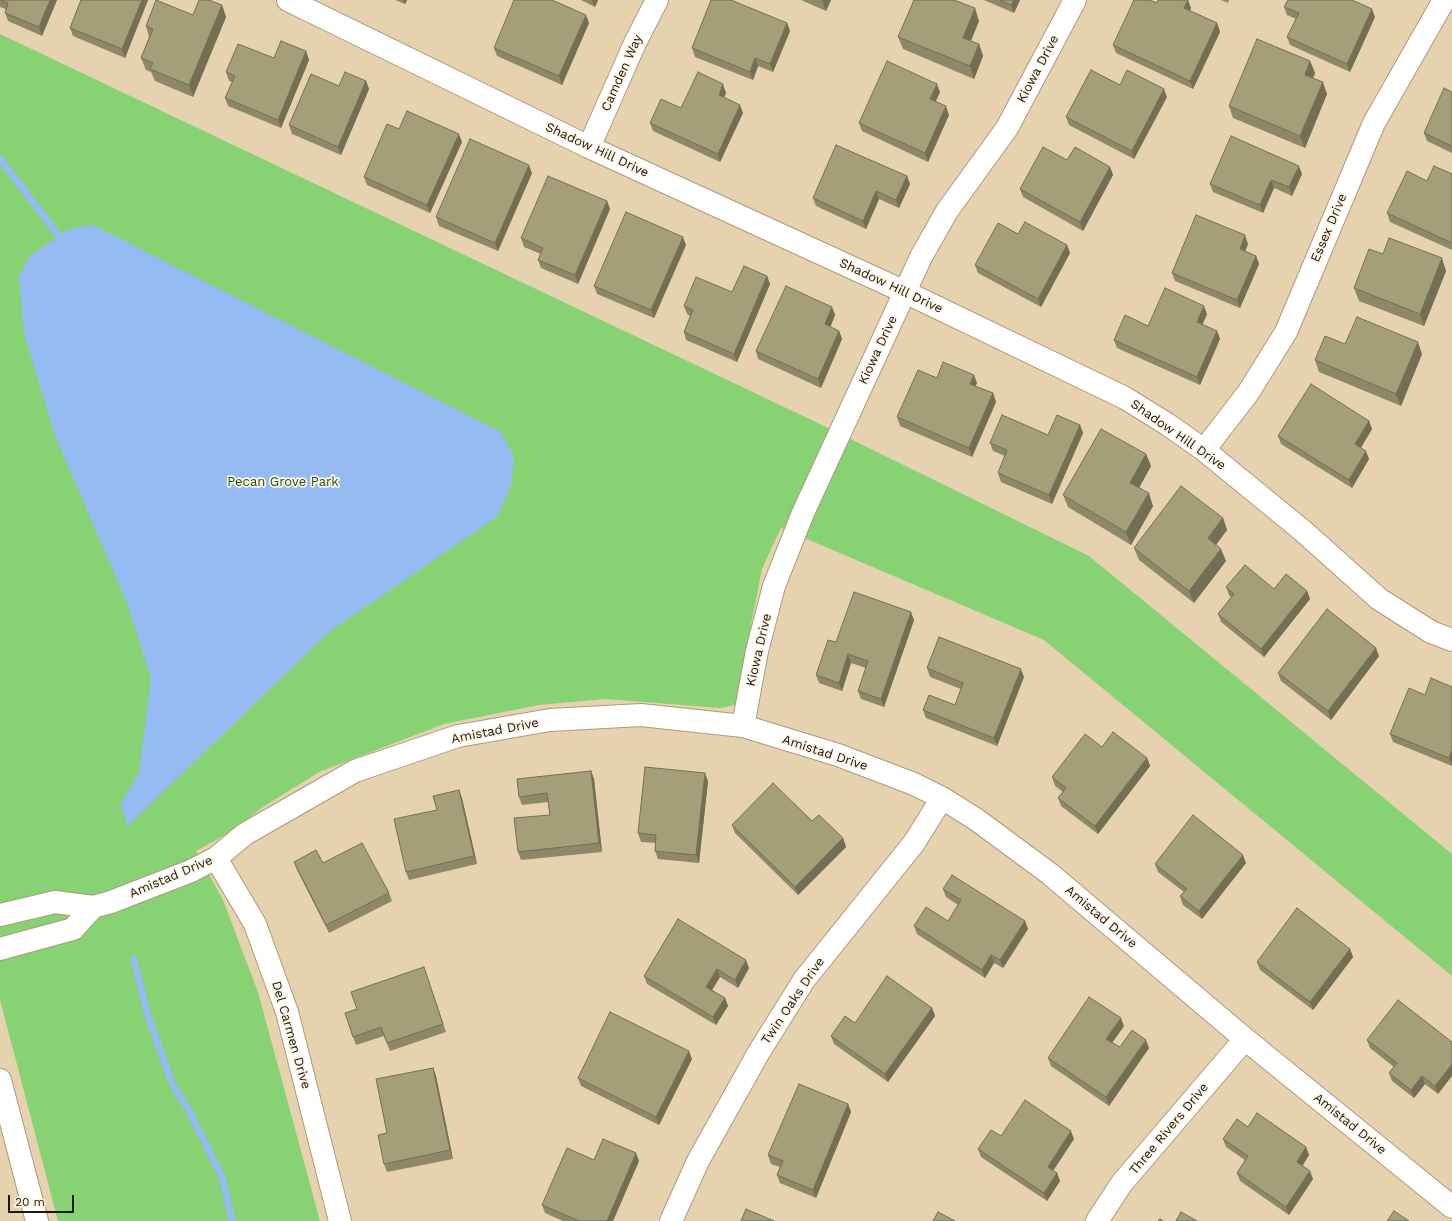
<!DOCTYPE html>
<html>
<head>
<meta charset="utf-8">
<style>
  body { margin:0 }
  #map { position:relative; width:1452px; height:1221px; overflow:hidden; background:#e7d2af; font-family:"Work Sans",sans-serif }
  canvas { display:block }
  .scale { position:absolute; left:8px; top:1195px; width:66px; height:18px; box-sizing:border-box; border:2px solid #1e1609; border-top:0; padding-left:5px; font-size:12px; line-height:14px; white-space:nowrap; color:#1e1609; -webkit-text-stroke:3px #fdf5e7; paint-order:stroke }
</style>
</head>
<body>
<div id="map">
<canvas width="1452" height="1221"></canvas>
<div class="scale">20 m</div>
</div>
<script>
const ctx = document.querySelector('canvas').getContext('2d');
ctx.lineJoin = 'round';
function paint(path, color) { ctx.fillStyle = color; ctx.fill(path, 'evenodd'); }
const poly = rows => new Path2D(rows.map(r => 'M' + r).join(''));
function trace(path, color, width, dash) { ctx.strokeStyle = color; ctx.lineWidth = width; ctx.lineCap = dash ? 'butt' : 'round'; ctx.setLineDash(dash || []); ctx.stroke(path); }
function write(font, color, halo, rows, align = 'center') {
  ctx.font = font + ' "Work Sans",sans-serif'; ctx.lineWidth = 3.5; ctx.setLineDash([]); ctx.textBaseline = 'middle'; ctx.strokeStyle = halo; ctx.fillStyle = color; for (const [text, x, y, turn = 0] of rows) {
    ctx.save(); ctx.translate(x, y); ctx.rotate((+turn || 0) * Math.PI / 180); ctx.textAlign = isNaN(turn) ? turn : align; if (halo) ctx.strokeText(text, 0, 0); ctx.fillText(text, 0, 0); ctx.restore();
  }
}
paint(poly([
  [0,34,822,425,1089,556,1452,854,1452,976,1044,640,781,528,762,569,735,705,721,708,605,699,539,705,444,724,319,772,266,805,225,835,196,851,223,900,258,992,320,1221,58,1221,0,1000]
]), '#87d373');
paint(poly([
  [93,225,501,432,514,457,511,486,497,517,329,632,128,826,120,805,139,773,151,678,127,603,55,436,24,333,19,277,29,257,69,229]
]), '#96baf2');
trace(poly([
  [0,159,59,236,63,245],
  [134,959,147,1013,159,1047,172,1083,189,1111,223,1179,232,1221]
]), '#96baf2', 7);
const minor = poly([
  [288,0,589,147,905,292,1125,398,1167,424,1204,450,1303,531,1379,599,1431,632,1452,640],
  [589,147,635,43,657,0],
  [1204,450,1248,393,1286,332,1374,123,1444,0],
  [743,726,757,651,774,586,803,513,921,257,947,211,1007,128,1075,0],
  [216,858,255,924,287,1012,340,1221],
  [0,915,55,902,93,907,111,902,191,871,216,858,245,834,355,771,458,736,550,720,641,715,743,726,838,755,914,784,942,798,977,820,1050,874,1245,1039,1452,1207],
  [0,949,73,929,93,907],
  [671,1221,698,1161,759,1052,804,980,914,843,942,798],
  [1097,1221,1122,1183,1245,1039]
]);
const tertiary = poly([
  [0,1080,37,1221]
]);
trace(minor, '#ae9a79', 24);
trace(tertiary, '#ae9a79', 24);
trace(minor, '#fff', 22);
trace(tertiary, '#fff', 22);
paint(poly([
  [0,0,57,0,42,36,8,21,5,13,6,9,0,7],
  [81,0,148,0,125,58,73,36,70,28],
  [395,0,407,0,405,4],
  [581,0,598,0,595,7],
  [801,0,831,0,826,11],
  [984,0,1020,0,1014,13],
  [1221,0,1229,0,1228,3],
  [1157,3,1191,8,1190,11,1217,23,1220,32,1193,89,1116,53,1113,45],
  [222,5,226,17,193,97,155,81,151,72,146,70,141,58,149,37,146,26,193,15],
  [1284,7,1375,17,1350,72,1290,45,1287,37,1296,19,1287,15],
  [979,21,971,41,979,44,983,56,974,79,903,49,898,37],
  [589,23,562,85,497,56,494,48],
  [787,23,790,31,773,72,758,66,753,80,695,57,692,48],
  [306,51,309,60,281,128,228,106,225,98,232,82,229,81,226,72,274,58],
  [1310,61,1315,73,1313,78,1327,94,1305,148,1233,118,1229,106],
  [366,81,369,89,341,155,292,134,289,125,339,86],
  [1120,85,1167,97,1134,159,1069,125,1066,117],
  [940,92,936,101,949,115,928,162,862,131,859,123],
  [1452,92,1452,153,1427,141,1424,133],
  [726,93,724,97,743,113,720,162,653,131,650,123],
  [399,129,462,142,430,213,367,185,364,177],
  [1067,160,1110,167,1113,175,1083,231,1023,197,1020,189],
  [532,173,498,251,439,226,436,217],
  [1302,174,1292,196,1274,188,1263,213,1213,192,1210,184],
  [1452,174,1452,250,1390,222,1387,213,1427,181],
  [907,176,910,184,899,208,879,199,866,229,816,206,813,198],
  [607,201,610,209,578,284,541,268,538,260,541,254,524,247,521,238],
  [1018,234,1067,245,1070,253,1041,307,978,273,975,265],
  [1248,244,1245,251,1256,256,1259,264,1240,308,1175,281,1172,273],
  [686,245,654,318,597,294,594,286],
  [1383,254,1446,271,1424,326,1359,301,1354,288],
  [767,276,770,284,737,362,686,340,684,332,690,316,687,314,684,306,732,292],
  [832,307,835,315,830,327,839,331,842,339,821,388,758,359,756,351],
  [1207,314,1202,325,1217,331,1220,339,1200,385,1117,348,1114,340,1148,326],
  [1345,344,1422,354,1401,406,1319,372,1315,360],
  [937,378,977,383,975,386,993,393,996,402,972,457,900,426,897,417],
  [1369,421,1372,429,1361,448,1369,459,1352,488,1281,444,1278,436],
  [1080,425,1083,433,1052,504,1001,482,998,473,1005,456,993,451,990,443,1048,435],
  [1146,454,1151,466,1139,488,1153,506,1131,545,1068,507,1063,495],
  [1223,518,1227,530,1216,545,1226,561,1194,603,1139,560,1134,548],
  [1226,587,1307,591,1310,599,1264,657,1221,622,1218,614,1231,597,1229,595],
  [914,620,884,707,861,699,858,691,866,668,851,663,842,691,819,683,816,675,836,642],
  [1379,656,1331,720,1281,681,1278,673],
  [927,668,1024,677,997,746,926,718,923,710,955,705,961,689,930,677],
  [1452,687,1452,766,1393,742,1390,734,1425,695],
  [1102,747,1147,758,1150,766,1098,834,1061,806,1058,798,1063,792,1055,786,1052,777],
  [591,771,594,779,602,852,521,860,518,852,550,815,548,802,522,805,519,797],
  [708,781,699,863,658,859,655,851,656,843,641,842,638,833],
  [459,790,462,798,477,864,409,880,406,872,437,810],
  [812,821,843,838,846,847,798,895,735,833,732,825],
  [294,862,323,863,389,893,392,901,329,933,297,870],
  [1246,863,1202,919,1183,905,1180,896,1184,892,1158,872,1155,864],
  [943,889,1025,921,1028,929,1003,968,994,963,985,978,917,934,914,926,948,921,958,905,946,897],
  [678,919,749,968,738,988,720,977,712,990,725,998,728,1006,716,1025,647,984,644,976],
  [1350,949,1353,957,1313,1010,1260,970,1257,962],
  [427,976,446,1032,390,1051,384,1036,356,1045,345,1013,357,1009],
  [932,1008,935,1016,888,1082,834,1044,831,1036,855,1023],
  [1124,1026,1112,1043,1120,1047,1149,1048,1109,1106,1051,1066,1048,1058],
  [1367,1040,1452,1042,1438,1094,1425,1084,1414,1098,1392,1081,1389,1073,1394,1067,1370,1048],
  [692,1059,659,1125,581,1086,578,1078],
  [433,1068,436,1076,453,1159,387,1172,384,1164,387,1133],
  [848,1104,851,1112,816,1198,780,1183,777,1175,780,1167,771,1164,768,1155],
  [1248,1127,1306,1147,1309,1155,1302,1165,1313,1179,1289,1215,1240,1181,1237,1173,1245,1160,1226,1147,1223,1139],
  [1001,1136,1074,1139,1053,1171,1057,1173,1060,1181,1047,1201,981,1157,978,1149],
  [594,1160,639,1161,613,1221,563,1221,545,1213,542,1205]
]), '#8d8868');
paint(poly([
  [50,0,57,0,42,36,39,27],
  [142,0,148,0,125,58,122,49],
  [403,0,407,0,405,4],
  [592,0,598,0,595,7],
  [822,0,831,0,826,11],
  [1014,0,1020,0,1014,13,1011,5],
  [1188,0,1191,8,1187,16,1184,8],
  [222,5,226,17,193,97,189,85],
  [975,8,979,21,967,50,963,38],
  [1372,9,1375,17,1350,72,1347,64],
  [586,15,589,23,562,85,559,76],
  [787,23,790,31,773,72,770,64],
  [1217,23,1220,32,1193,89,1190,81],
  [979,44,983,56,974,79,970,66],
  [306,51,309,60,281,128,278,120],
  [755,58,758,66,753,80,750,72],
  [1310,61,1315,73,1309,87,1305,75],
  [366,81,369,89,341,155,338,147],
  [1323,82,1327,94,1305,148,1300,136],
  [723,84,726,93,722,103,719,95],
  [937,84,940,92,933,107,930,99],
  [1164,89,1167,97,1134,159,1132,151],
  [740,105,743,113,720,162,718,154],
  [946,106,949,115,928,162,925,153],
  [459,134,462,142,430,213,427,205],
  [529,165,532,173,498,251,495,243],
  [1299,166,1302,174,1292,196,1289,187],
  [1110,167,1113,175,1083,231,1080,222],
  [907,176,910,184,899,208,896,200],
  [1271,180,1274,188,1263,213,1260,205],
  [876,191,879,199,866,229,863,221],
  [607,201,610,209,578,284,575,275],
  [1245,235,1248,244,1243,257,1240,249],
  [683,237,686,245,654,318,651,310],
  [1067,245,1070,253,1041,307,1038,299],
  [1256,256,1259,264,1240,308,1237,300],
  [1442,258,1446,271,1424,326,1420,314],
  [767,276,770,284,737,362,734,354],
  [1204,306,1207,314,1200,330,1197,322],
  [832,307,835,315,828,333,825,324],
  [839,331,842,339,821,388,818,379],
  [1217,331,1220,339,1200,385,1197,377],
  [1418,342,1422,354,1401,406,1396,394],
  [974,375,977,383,973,392,970,384],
  [993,393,996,402,972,457,969,448],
  [1369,421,1372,429,1358,452,1355,444],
  [1080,425,1083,433,1052,504,1049,495],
  [1366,451,1369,459,1352,488,1349,480],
  [1146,454,1151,466,1135,495,1130,483],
  [1149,493,1153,506,1131,545,1126,532],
  [1223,518,1227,530,1212,550,1208,538],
  [1221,549,1226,561,1194,603,1189,591],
  [1307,591,1310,599,1264,657,1261,649],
  [911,612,914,620,884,707,881,699],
  [1376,648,1379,656,1331,720,1328,711],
  [848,654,851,663,842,691,839,683],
  [1021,669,1024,677,997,746,994,738],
  [1452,750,1452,766,1449,758],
  [1147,758,1150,766,1098,834,1095,826],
  [591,771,594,779,602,852,599,843],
  [705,773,708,781,699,863,696,855],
  [459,790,462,798,477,864,474,856],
  [843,838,846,847,798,895,795,887],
  [1243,855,1246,863,1202,919,1199,911],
  [1025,921,1028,929,1003,968,1000,960],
  [1350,949,1353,957,1313,1010,1310,1002],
  [991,955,994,963,985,978,982,970],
  [746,960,749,968,738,988,735,980],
  [717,969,720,977,709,995,706,987],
  [725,998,728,1006,716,1025,713,1017],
  [932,1008,935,1016,888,1082,885,1074],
  [1121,1018,1124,1026,1109,1047,1106,1039],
  [1146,1040,1149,1048,1109,1106,1106,1097],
  [689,1051,692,1059,659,1125,656,1117],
  [1452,1064,1452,1076,1438,1094,1435,1086],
  [433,1068,436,1076,453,1159,450,1150],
  [1422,1076,1425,1084,1414,1098,1411,1090],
  [848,1104,851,1112,816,1198,813,1190],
  [1071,1131,1074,1139,1050,1175,1048,1167],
  [1306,1147,1309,1155,1300,1170,1297,1162],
  [636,1153,639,1161,613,1221,607,1221],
  [1310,1171,1313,1179,1289,1215,1286,1207],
  [1057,1173,1060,1181,1047,1201,1044,1193]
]), '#736f55');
const building = poly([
  [1,0,50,0,39,27,5,13,8,3,1,0],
  [81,0,142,0,122,49,70,28,81,0],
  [156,0,193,15,199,0,209,0,222,5,189,85,150,69,153,63,141,58,153,29,146,26,156,0],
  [514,0,552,0,586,15,559,76,494,48,514,0],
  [711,0,731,0,787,23,770,64,755,58,750,72,692,48,711,0],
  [914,0,954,0,975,8,963,38,979,44,970,66,898,37,914,0],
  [1000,0,1014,0,1011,5,1000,0],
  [1134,0,1150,0,1157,3,1158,0,1188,0,1184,8,1217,23,1190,81,1113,45,1134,0],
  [1288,0,1352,0,1372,9,1347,64,1287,37,1299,13,1284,7,1288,0],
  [1257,39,1310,61,1305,75,1323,82,1300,136,1229,106,1257,39],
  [281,41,306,51,278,120,225,98,235,76,226,72,238,44,274,58,281,41],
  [887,61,937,84,930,99,946,106,925,153,859,123,887,61],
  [1091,70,1120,85,1127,70,1164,89,1132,151,1066,117,1091,70],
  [345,72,366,81,338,147,289,125,311,74,339,86,345,72],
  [698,72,723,84,719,95,740,105,718,154,650,123,661,99,681,108,698,72],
  [1444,88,1452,92,1452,146,1424,133,1444,88],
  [407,111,459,134,427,205,364,177,387,124,399,129,407,111],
  [1231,136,1299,166,1289,187,1271,180,1260,205,1210,184,1231,136],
  [470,139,529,165,495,243,436,217,470,139],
  [836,145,907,176,896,200,876,191,863,221,813,198,836,145],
  [1043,147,1067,160,1075,147,1110,167,1080,222,1020,189,1043,147],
  [1434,166,1452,174,1452,243,1387,213,1407,171,1427,181,1434,166],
  [548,176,607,201,575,275,538,260,543,248,521,238,548,176],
  [626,212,683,237,651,310,594,286,626,212],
  [1196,215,1245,235,1240,249,1256,256,1237,300,1172,273,1196,215],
  [1025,222,1067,245,1038,299,975,265,998,223,1018,234,1025,222],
  [1389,238,1442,258,1420,314,1354,288,1369,249,1383,254,1389,238],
  [744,266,767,276,734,354,684,332,693,310,684,306,696,277,732,292,744,266],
  [786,286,832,307,825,324,839,331,818,379,756,351,786,286],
  [1165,288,1204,306,1197,322,1217,331,1197,377,1114,340,1125,315,1148,326,1165,288],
  [1357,317,1418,342,1396,394,1315,360,1325,336,1345,344,1357,317],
  [943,362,974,375,970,384,993,393,969,448,897,417,918,370,937,378,943,362],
  [1311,384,1369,421,1355,444,1366,451,1349,480,1278,436,1311,384],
  [1002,415,1048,435,1057,415,1080,425,1049,495,998,473,1007,450,990,443,1002,415],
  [1101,429,1146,454,1130,483,1149,493,1126,532,1063,495,1101,429],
  [1181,486,1223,518,1208,538,1221,549,1189,591,1134,548,1181,486],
  [1245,565,1274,589,1286,574,1307,591,1261,649,1218,614,1234,594,1226,587,1245,565],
  [854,592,911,612,881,699,858,691,868,661,848,654,839,683,816,675,828,640,836,642,854,592],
  [1327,609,1376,648,1328,711,1278,673,1327,609],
  [939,637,1021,669,994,738,923,710,929,695,955,705,963,683,927,668,939,637],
  [1431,678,1452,687,1452,750,1449,758,1390,734,1409,688,1425,695,1431,678],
  [1113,732,1147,758,1095,826,1058,798,1066,788,1052,777,1085,734,1102,747,1113,732],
  [645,767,705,773,696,855,655,851,656,835,638,833,645,767],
  [591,771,599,843,518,852,514,818,550,815,547,793,519,797,517,779,591,771],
  [773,783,812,821,819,815,843,838,795,887,732,825,773,783],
  [459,790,474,856,406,872,394,819,437,810,433,796,459,790],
  [1193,815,1243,855,1199,911,1180,896,1187,889,1155,864,1193,815],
  [362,843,389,893,326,925,294,862,316,850,323,863,362,843],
  [952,875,1025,921,1000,960,991,955,982,970,914,926,926,907,948,921,961,900,943,889,952,875],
  [1297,908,1350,949,1310,1002,1257,962,1297,908],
  [678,919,746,960,735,980,717,969,706,987,725,998,713,1017,644,976,678,919],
  [424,967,443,1024,387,1043,381,1027,353,1037,345,1013,357,1009,351,992,424,967],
  [887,976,932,1008,885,1074,831,1036,845,1016,855,1023,887,976],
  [1089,997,1121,1018,1106,1039,1120,1047,1132,1030,1146,1040,1106,1097,1048,1058,1089,997],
  [1398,1000,1452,1042,1452,1064,1435,1086,1422,1076,1411,1090,1389,1073,1397,1063,1367,1040,1398,1000],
  [610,1012,689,1051,656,1117,578,1078,610,1012],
  [433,1068,450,1150,384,1164,378,1135,387,1133,376,1079,433,1068],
  [799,1084,848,1104,813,1190,777,1175,783,1161,768,1155,799,1084],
  [1025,1100,1071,1131,1048,1167,1057,1173,1044,1193,978,1149,991,1130,1001,1136,1025,1100],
  [1257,1113,1306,1147,1297,1162,1310,1171,1286,1207,1237,1173,1248,1156,1223,1139,1237,1119,1248,1127,1257,1113],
  [603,1139,636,1153,607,1221,579,1221,542,1205,567,1148,594,1160,603,1139],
  [746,1209,774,1221,741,1221,746,1209],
  [1394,1211,1409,1221,1387,1221,1394,1211],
  [938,1212,955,1221,933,1221,938,1212],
  [1181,1212,1197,1221,1176,1221,1181,1212],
  [1160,1219,1163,1221,1158,1221,1160,1219]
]);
paint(building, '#a49e79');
trace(building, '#736f55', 1);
write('13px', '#1e1609', '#fdf5e7', [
  ["Kiowa Drive",1038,69,-62],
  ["Camden Way",622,73,-66],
  ["Shadow Hill Drive",597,150,25],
  ["Essex Drive",1329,228,-67],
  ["Shadow Hill Drive",891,286,25],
  ["Kiowa Drive",878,350,-65],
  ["Shadow Hill Drive",1178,435,35],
  ["Kiowa Drive",759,650,-77],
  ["Amistad Drive",495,731,-11],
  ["Amistad Drive",825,753,18],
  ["Amistad Drive",171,877,-23],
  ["Amistad Drive",1101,917,40],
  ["Twin Oaks Drive",793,1001,-56],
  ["Del Carmen Drive",291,1035,74],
  ["Amistad Drive",1350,1124,39],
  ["Three Rivers Drive",1169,1129,-50]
]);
write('13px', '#215313', '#fdf5e7', [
  ["Pecan Grove Park",283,482]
]);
</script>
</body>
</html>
